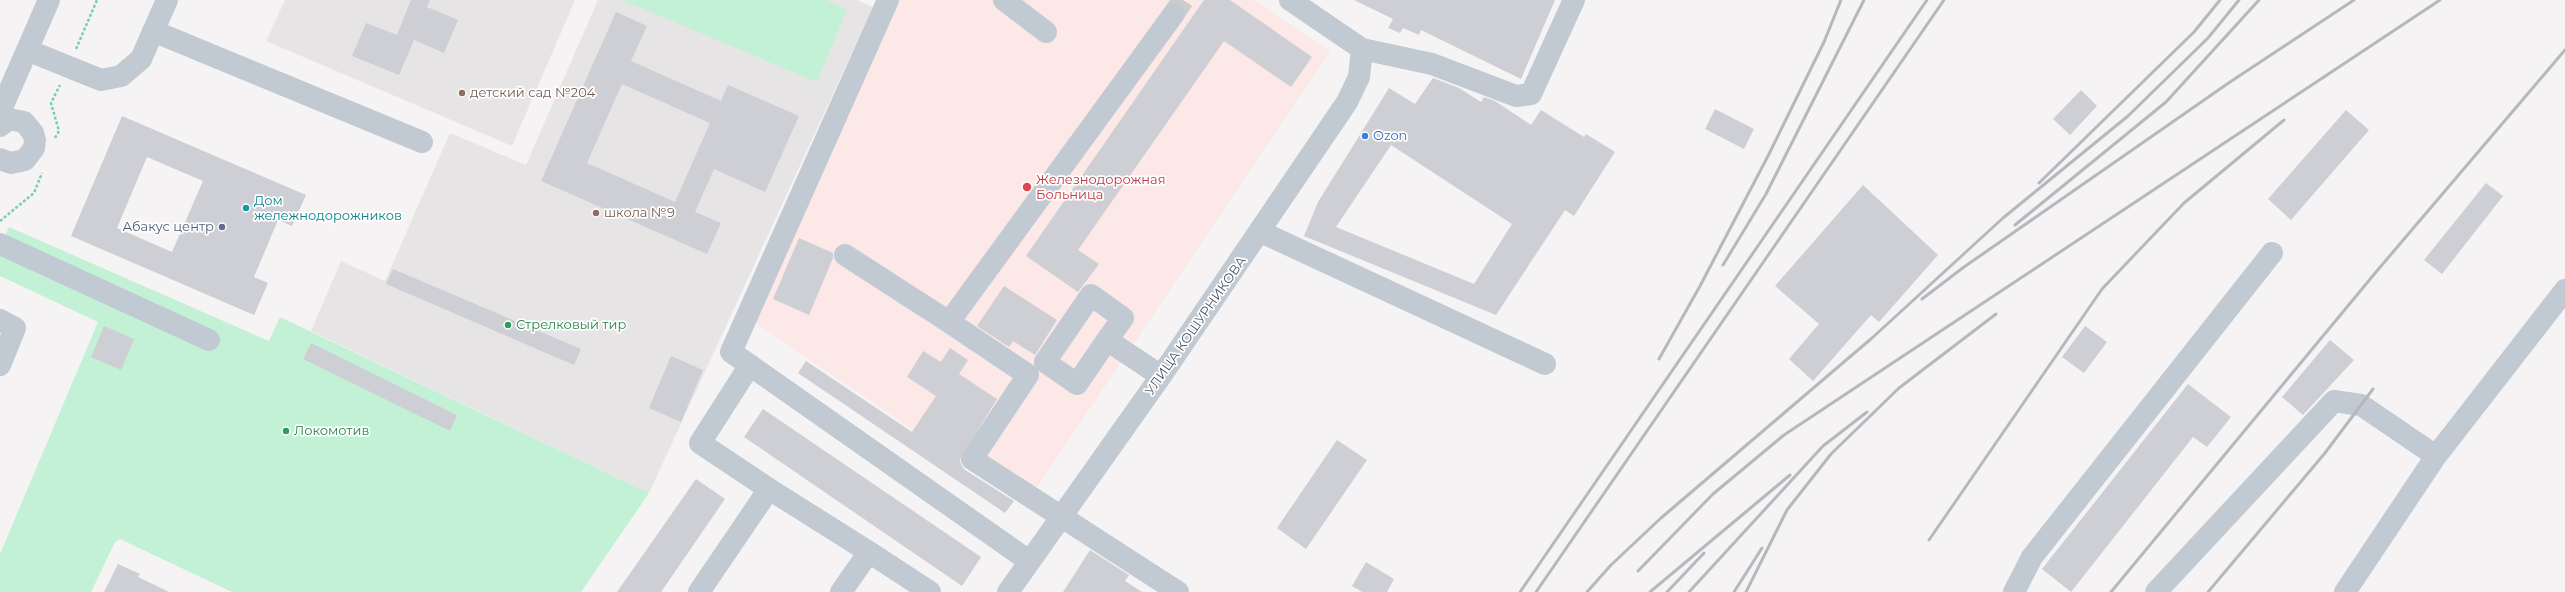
<!DOCTYPE html>
<html>
<head>
<meta charset="utf-8">
<style>
  body { margin:0 }
  canvas { display:block; background:#f5f3f3 }
</style>
</head>
<body>
<canvas width="2565" height="592"></canvas>
<script>
const ctx = document.querySelector('canvas').getContext('2d');
ctx.lineJoin = 'round';
function paint(path, color) { ctx.fillStyle = color; ctx.fill(path, 'evenodd'); }
const poly = rows => new Path2D(rows.map(r => 'M' + r).join(''));
function trace(path, color, width, dash) { ctx.strokeStyle = color; ctx.lineWidth = width; ctx.lineCap = dash ? 'butt' : 'round'; ctx.setLineDash(dash || []); ctx.stroke(path); }
function write(font, color, halo, rows, align = 'center') {
  ctx.font = font + ' Montserrat,sans-serif'; ctx.lineWidth = 3.5; ctx.setLineDash([]); ctx.textBaseline = 'middle'; ctx.strokeStyle = halo; ctx.fillStyle = color; for (const [text, x, y, turn = 0] of rows) {
    ctx.save(); ctx.translate(x, y); ctx.rotate((+turn || 0) * Math.PI / 180); ctx.textAlign = isNaN(turn) ? turn : align; if (halo) ctx.strokeText(text, 0, 0); ctx.fillText(text, 0, 0); ctx.restore();
  }
}
paint(poly([
  [285,0,575,0,512,146,266,41],
  [598,0,857,0,873,7,649,493,311,331,341,261,385,281,450,133,526,165]
]), '#e6e4e5');
paint(poly([
  [898,0,1255,0,1330,52,1025,505,754,322]
]), '#fce8e6');
paint(poly([
  [622,0,826,0,847,9,817,82],
  [9,227,269,341,280,317,649,493,581,592,232,592,120,539,115,542,91,592,0,592,0,554,98,322,0,276,0,248]
]), '#c3f1d5');
paint(poly([
  [411,0,430,0,427,7,458,20,444,53,414,40,399,75,352,56,366,23,397,35],
  [1204,0,1230,0,1312,57,1291,87,1224,41,1078,250,1099,264,1078,292,1026,256],
  [1354,0,1555,0,1521,79,1421,30,1419,35,1403,28,1400,33,1388,28,1393,19],
  [616,12,647,26,631,61,721,101,728,85,799,116,765,192,714,169,695,212,721,223,707,254,541,181],
  [622,84,710,123,675,202,587,163],
  [1433,78,1459,88,1481,102,1484,97,1495,101,1531,125,1541,110,1584,137,1586,134,1615,152,1574,216,1565,210,1496,315,1304,236,1318,202,1389,88,1415,104],
  [1391,145,1512,224,1474,284,1336,227],
  [2081,90,2097,106,2070,135,2053,119],
  [1715,109,1754,129,1744,149,1705,129],
  [2346,110,2369,130,2291,220,2268,199],
  [122,116,306,195,292,226,278,220,254,277,268,283,254,315,71,236],
  [147,157,203,181,172,252,117,228],
  [2486,183,2503,196,2442,274,2424,260],
  [1863,185,1938,255,1879,322,1871,315,1813,381,1789,359,1819,324,1775,286],
  [799,238,833,253,833,258,809,315,773,299],
  [393,269,581,349,574,365,386,284],
  [1004,286,1057,320,1035,355,1013,341,1009,347,977,326],
  [104,326,134,339,121,370,91,357],
  [2085,326,2107,342,2084,373,2062,357],
  [2330,340,2354,360,2303,415,2282,397],
  [311,343,457,415,450,431,303,359],
  [950,348,968,360,959,374,997,399,960,459,961,465,965,470,1014,501,1005,513,798,373,806,361,912,432,936,396,907,377,923,351,941,362],
  [671,356,703,370,681,422,649,408],
  [2188,384,2231,417,2207,447,2193,437,2071,592,2042,569],
  [763,409,981,557,962,586,744,437],
  [1337,440,1367,460,1306,549,1277,528],
  [696,479,725,499,661,592,617,592],
  [1090,550,1129,575,1125,581,1142,592,1063,592],
  [1366,562,1394,579,1387,592,1362,592,1352,586],
  [118,564,140,574,138,577,169,592,104,592]
]), '#cdcfd5');
trace(poly([
  [1173,15,1183,0]
]), '#caccce', 22, [22, 11]);
trace(poly([
  [76,49,97,0],
  [55,138,59,131,51,103,60,85],
  [0,221,34,193,42,173]
]), '#7ad0a6', 2.5, [3, 2]);
trace(poly([
  [888,0,731,352,1029,561],
  [1004,0,1046,32],
  [1290,0,1362,49,1432,64,1516,96,1531,94,1574,0],
  [1173,15,949,322,1028,375,972,459,1178,592],
  [153,31,422,142],
  [27,50,101,80,121,76,141,59,167,0],
  [0,112,49,0],
  [0,126,9,119,24,122,33,133,35,140,34,148,25,160,11,163,0,159],
  [1261,232,1545,364],
  [0,244,209,340],
  [845,255,949,322],
  [0,320,15,328,0,365],
  [1107,340,1077,384,1045,362,1091,295,1123,318,1107,340,1161,376],
  [769,489,869,552],
  [699,592,769,489,700,443,750,365],
  [841,592,869,552,930,592],
  [1008,592,1161,376,1347,102,1359,77,1362,49],
  [2014,592,2032,557,2272,253],
  [2156,592,2334,401,2361,405,2436,456],
  [2345,592,2436,456,2565,290]
]), '#c1cad2', 22);
trace(poly([
  [2039,183,2194,32,2220,0],
  [2015,225,2166,102,2259,0],
  [1723,265,1766,194,1864,0],
  [1922,299,1964,267,2230,82,2354,0],
  [1659,359,1700,286,1768,156,1824,42,1841,0],
  [1929,540,2102,289,2184,203,2284,120],
  [1638,571,1713,494,1784,435,2440,0],
  [1520,592,1927,0],
  [1536,592,1944,0],
  [1587,592,1611,565,1661,518,1872,338,2003,218,2128,116,2208,38,2239,0],
  [1650,592,1790,475],
  [1667,592,1704,553],
  [1689,592,1823,446,1867,412],
  [1734,592,1762,548],
  [1746,592,1787,510,1831,454,1899,388,1996,314],
  [2111,592,2376,272,2565,50],
  [2208,592,2325,453,2373,389]
]), '#b5b8bd', 3);
for (const [x, y, r, color] of [
  [462,93,4,"#8d6e63"],
  [1365,136,4,"#3f7fe0"],
  [1027,187,5,"#e0444e"],
  [246,208,4,"#0f9aa8"],
  [596,213,4,"#8d6e63"],
  [222,227,4,"#5c6f8a"],
  [508,325,4,"#2e9e5b"],
  [286,431,4,"#2e9e5b"]
]) { const dot = new Path2D(); dot.arc(x, y, r, 0, 2 * Math.PI); ctx.fillStyle = color; ctx.fill(dot); trace(dot, '#fff', 1.5); }
write('13px', '#785e54', '#fff', [
  ["детский сад №204",470,93],
  ["школа №9",604,213]
], 'left');
write('13px', '#366cbe', '#fff', [
  ["Ozon",1373,136]
], 'left');
write('13px', '#be3a42', '#fff', [
  ["Железнодорожная",1036,180],
  ["Больница",1036,195]
], 'left');
write('13px', '#0d838f', '#fff', [
  ["Дом",254,201],
  ["жележнодорожников",254,216]
], 'left');
write('13px', '#4e5e75', '#fff', [
  ["Абакус центр",214,227]
], 'right');
write('13px', '#27864d', '#fff', [
  ["Стрелковый тир",516,325],
  ["Локомотив",294,431]
], 'left');
write('13px', '#4a5661', '#fff', [
  ["УЛИЦА КОШУРНИКОВА",1196,326,-55]
]);
</script>
</body>
</html>
